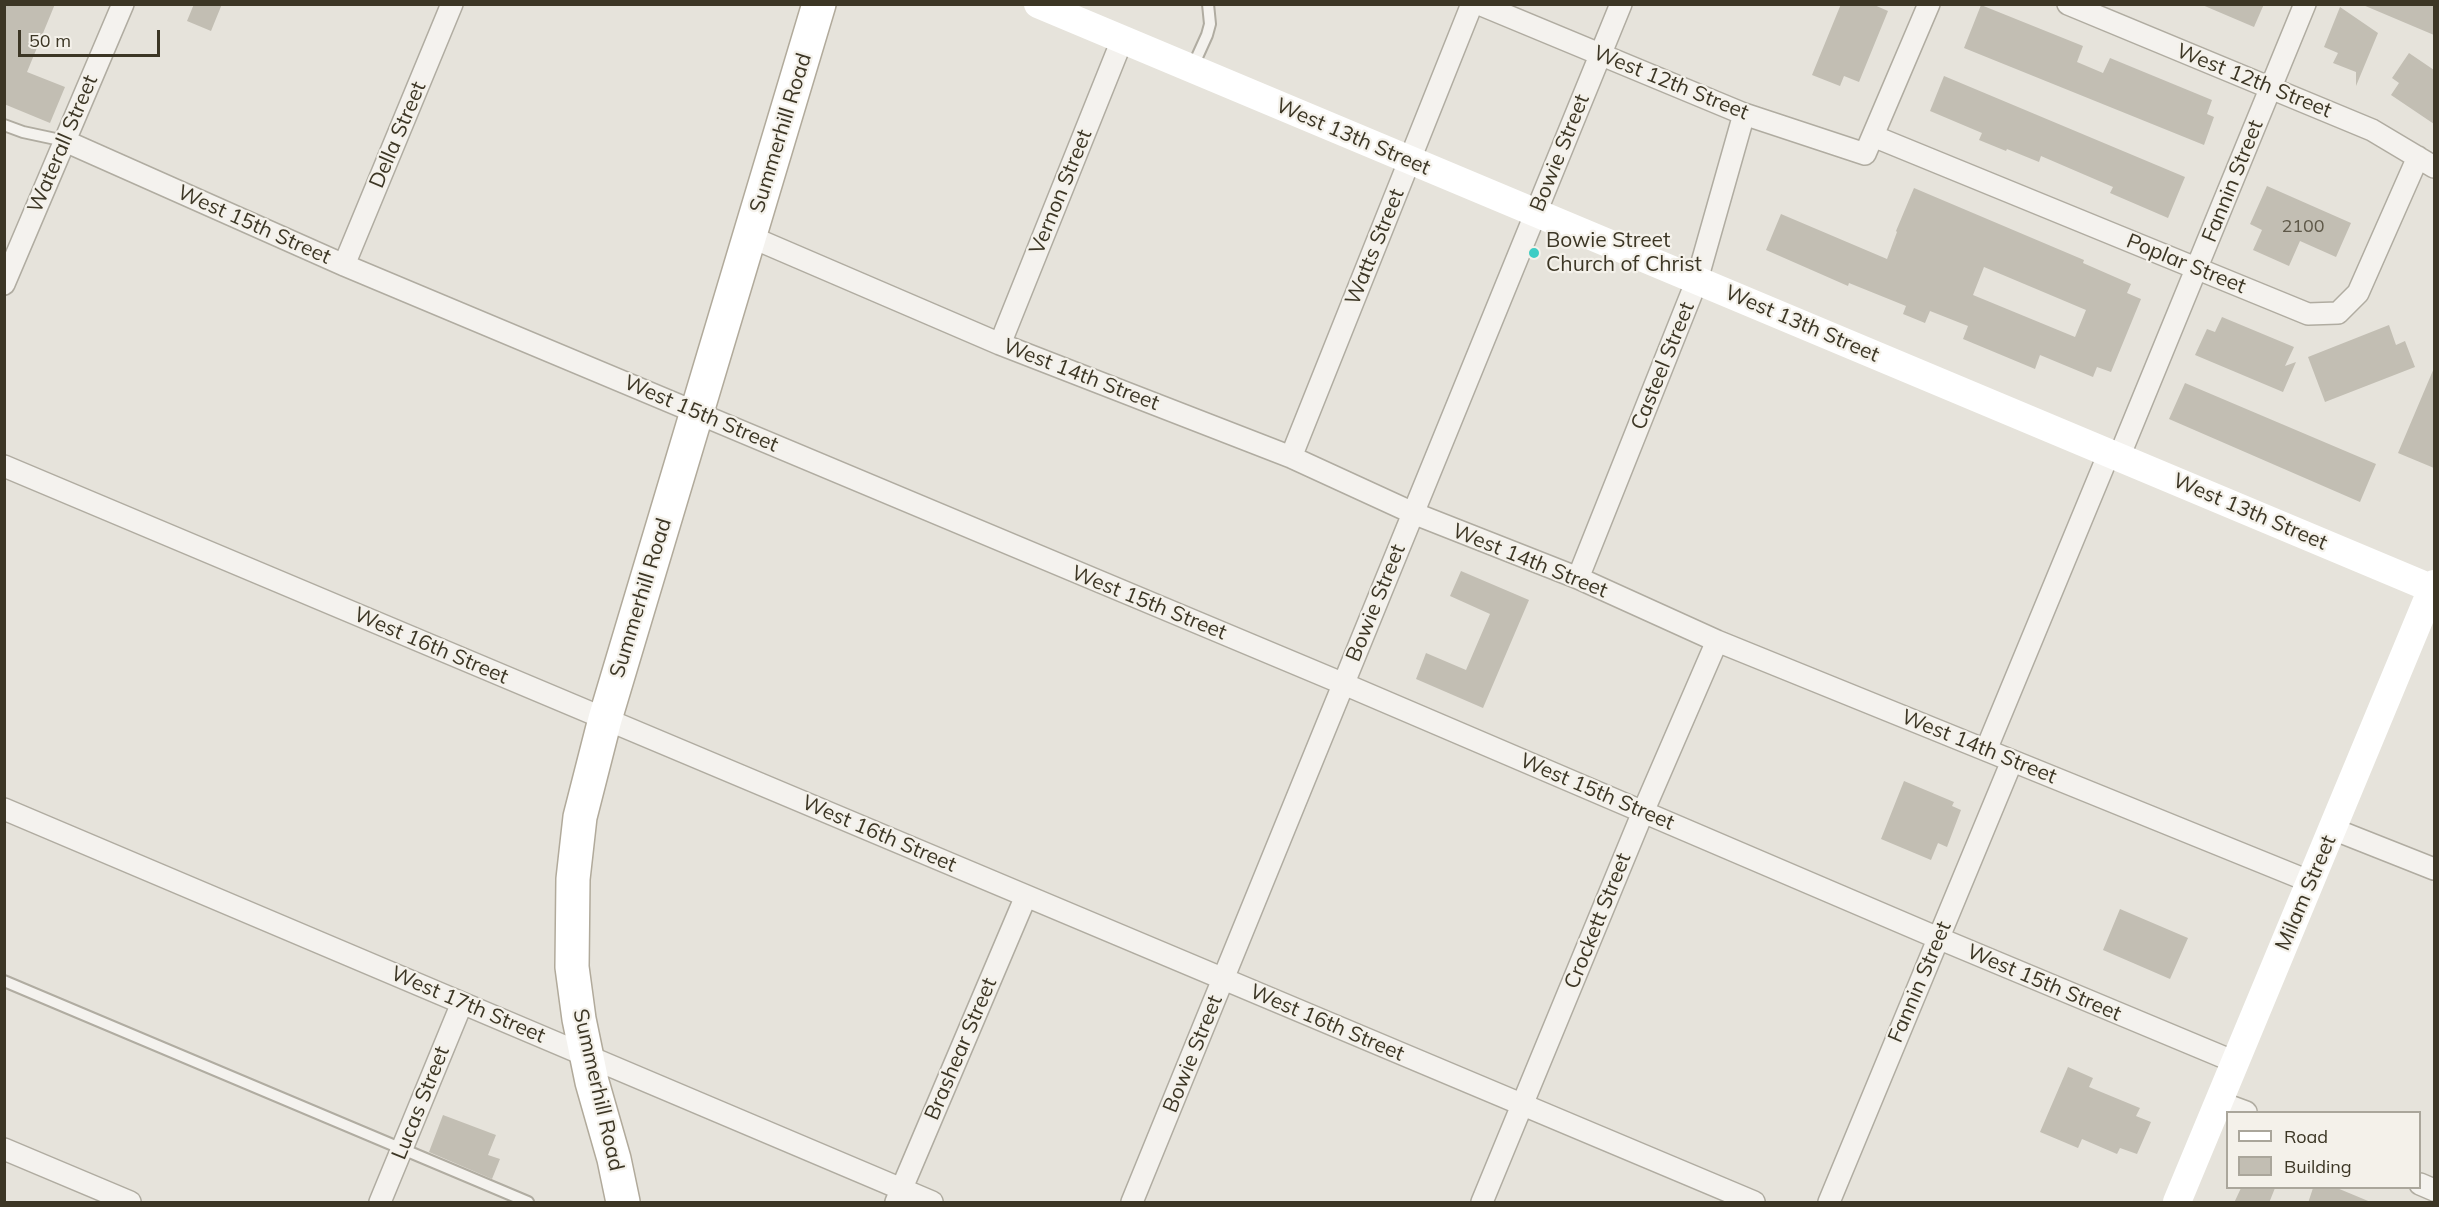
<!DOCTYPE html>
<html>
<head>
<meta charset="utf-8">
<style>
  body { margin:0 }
  #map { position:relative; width:2439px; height:1207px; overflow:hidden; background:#e6e3db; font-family:Mulish,sans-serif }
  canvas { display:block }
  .frame { position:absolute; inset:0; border:6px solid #3c3625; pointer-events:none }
  .legend { position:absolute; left:2226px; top:1111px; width:195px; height:78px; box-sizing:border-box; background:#f4f1ea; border:2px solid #aaa69b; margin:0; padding:8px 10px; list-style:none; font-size:18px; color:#3c3625 }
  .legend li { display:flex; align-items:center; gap:12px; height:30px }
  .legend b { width:30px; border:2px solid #aaa69b }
  .scale { position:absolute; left:18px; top:30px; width:142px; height:27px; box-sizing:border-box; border:3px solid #3c3625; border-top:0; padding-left:8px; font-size:18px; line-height:21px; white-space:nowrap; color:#3c3625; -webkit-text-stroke:4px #f4f1ea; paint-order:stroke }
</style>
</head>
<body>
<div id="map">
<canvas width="2439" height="1207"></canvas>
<div class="frame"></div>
<ul class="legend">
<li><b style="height:8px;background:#fff"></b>Road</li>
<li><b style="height:16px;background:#c2beb3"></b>Building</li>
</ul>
<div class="scale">50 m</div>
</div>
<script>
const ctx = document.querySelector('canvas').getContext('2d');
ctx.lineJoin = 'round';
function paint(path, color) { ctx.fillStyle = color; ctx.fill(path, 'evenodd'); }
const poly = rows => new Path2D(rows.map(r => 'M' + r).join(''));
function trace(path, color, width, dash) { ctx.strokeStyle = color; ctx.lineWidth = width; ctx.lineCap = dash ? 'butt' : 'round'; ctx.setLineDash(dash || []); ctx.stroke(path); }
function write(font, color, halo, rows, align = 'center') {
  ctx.font = font + ' Mulish,sans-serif'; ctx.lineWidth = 4.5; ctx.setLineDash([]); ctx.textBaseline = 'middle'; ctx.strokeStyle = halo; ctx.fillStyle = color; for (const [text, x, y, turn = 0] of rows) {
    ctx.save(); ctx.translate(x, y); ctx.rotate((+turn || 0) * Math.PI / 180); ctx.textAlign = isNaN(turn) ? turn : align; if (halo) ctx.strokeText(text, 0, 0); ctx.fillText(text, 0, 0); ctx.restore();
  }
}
paint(poly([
  [4,4,55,4,27,72,65,87,50,123,4,104],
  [194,4,222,4,211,31,187,21],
  [1841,4,1872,4,1888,11,1859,82,1844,76,1840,86,1812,75],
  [2200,4,2264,4,2254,27],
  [2363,4,2434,4,2434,35,2363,5],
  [1981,5,2083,46,2077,62,2103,73,2110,58,2212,100,2207,114,2214,117,2204,145,1964,48],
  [2340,7,2378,33,2356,86,2356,72,2333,63,2338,53,2324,47],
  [2409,53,2434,70,2434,124,2391,95,2399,83,2392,78],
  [1944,76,2185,177,2168,218,2110,193,2113,187,2041,156,2039,162,2007,149,2006,151,1979,140,1982,133,1930,111],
  [2267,186,2351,223,2336,257,2300,241,2289,266,2253,250,2262,230,2250,224],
  [1914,188,2084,260,2083,263,2131,284,2127,293,2141,299,2111,372,2097,367,2093,377,2040,355,2035,369,1963,339,1968,326,1930,311,1925,323,1903,314,1906,306,1849,283,1848,286,1766,250,1781,214,1887,259,1897,232,1896,231],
  [1984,267,2086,310,2075,337,1973,295],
  [2222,317,2294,347,2285,366,2296,362,2283,392,2195,355,2207,329,2215,332],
  [2389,325,2396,345,2405,341,2415,367,2325,402,2308,357],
  [2434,368,2434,468,2398,453],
  [2185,383,2376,464,2360,502,2169,419],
  [1461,571,1529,600,1483,708,1416,679,1426,653,1466,670,1490,614,1450,596],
  [1904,781,1954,802,1952,806,1961,810,1947,847,1938,843,1931,860,1881,839],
  [2120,909,2188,938,2170,979,2103,950],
  [2068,1067,2093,1078,2089,1087,2140,1108,2136,1116,2151,1122,2137,1154,2120,1148,2117,1154,2082,1139,2078,1148,2040,1132],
  [443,1115,496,1135,488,1155,500,1159,492,1179,429,1152],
  [2241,1188,2275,1188,2269,1203,2234,1203],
  [2313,1188,2337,1188,2373,1203,2308,1203]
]), '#c2beb3');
const lane = poly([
  [1193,66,1207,35,1210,24,1208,4],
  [4,125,23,132,65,141],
  [4,981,528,1202]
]);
const street = poly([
  [1479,4,1744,114,1865,154,1929,4],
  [2068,4,2372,130,2434,167],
  [1873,136,2308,314,2338,313,2358,293,2418,157],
  [65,141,344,265,1344,684,1938,938,2235,1062],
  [751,237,1000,344,1291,457,1413,513,1578,578,1717,641,2311,882],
  [344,265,452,4],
  [4,284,123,4],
  [1000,344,1122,40],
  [1291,457,1472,4],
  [2119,457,2305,4],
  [4,466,1754,1202],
  [1578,578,1697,280,1744,114],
  [1986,750,2109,453],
  [4,809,932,1202],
  [2333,829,2434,869],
  [2219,1102,2246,1112],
  [4,1149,130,1202],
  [2420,1184,2434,1190],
  [380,1202,462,1003],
  [896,1202,1026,896],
  [1132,1202,1621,4],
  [1482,1202,1643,812,1717,641],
  [1829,1202,2012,761]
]);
const primary = poly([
  [623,1202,614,1159,592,1082,579,1019,572,967,573,879,580,817,605,719,819,4]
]);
trace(lane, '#b0aca1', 14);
trace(street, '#b0aca1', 24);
trace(primary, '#b1aa9b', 36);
trace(lane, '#f4f2ee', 10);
trace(street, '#f4f2ee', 21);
trace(poly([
  [1038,4,2433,589],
  [2177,1202,2434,584]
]), '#fff', 28);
trace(primary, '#fff', 33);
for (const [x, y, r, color] of [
  [1534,253,6,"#3ecdc5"]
]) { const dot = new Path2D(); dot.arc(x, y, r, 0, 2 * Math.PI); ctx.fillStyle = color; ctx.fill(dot); trace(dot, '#f4f1ea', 2); }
write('18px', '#5e5848', null, [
  ["2100",2303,227]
]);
write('21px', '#3c3625', '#f4f1ea', [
  ["West 12th Street",2254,81,22],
  ["West 12th Street",1671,83,22],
  ["Summerhill Road",781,133,-73],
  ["Della Street",398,135,-67],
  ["West 13th Street",1353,137,23],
  ["Waterall Street",63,144,-67],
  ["Bowie Street",1560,153,-68],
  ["Fannin Street",2233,181,-68],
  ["Vernon Street",1061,192,-68],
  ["West 15th Street",254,225,24],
  ["Watts Street",1375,247,-68],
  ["Poplar Street",2186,264,22],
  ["West 13th Street",1802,324,23],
  ["Casteel Street",1663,366,-68],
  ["West 14th Street",1081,375,21],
  ["West 15th Street",701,414,23],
  ["West 13th Street",2250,512,23],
  ["West 14th Street",1530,561,22],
  ["Summerhill Road",641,598,-73],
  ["West 15th Street",1149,603,22],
  ["Bowie Street",1376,603,-68],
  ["West 16th Street",431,646,23],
  ["West 14th Street",1979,747,22],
  ["West 15th Street",1597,792,23],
  ["West 16th Street",879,834,23],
  ["Milam Street",2306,893,-67],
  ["Crockett Street",1598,921,-68],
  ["Fannin Street",1920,982,-67],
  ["West 15th Street",2044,983,23],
  ["West 17th Street",468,1005,23],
  ["West 16th Street",1327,1023,23],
  ["Brashear Street",961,1049,-67],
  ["Bowie Street",1193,1054,-68],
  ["Summerhill Road",598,1090,77],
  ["Lucas Street",421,1103,-68]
]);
write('21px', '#3c3625', '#f4f1ea', [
  ["Bowie Street",1546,241],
  ["Church of Christ",1546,265]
], 'left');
</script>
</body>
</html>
